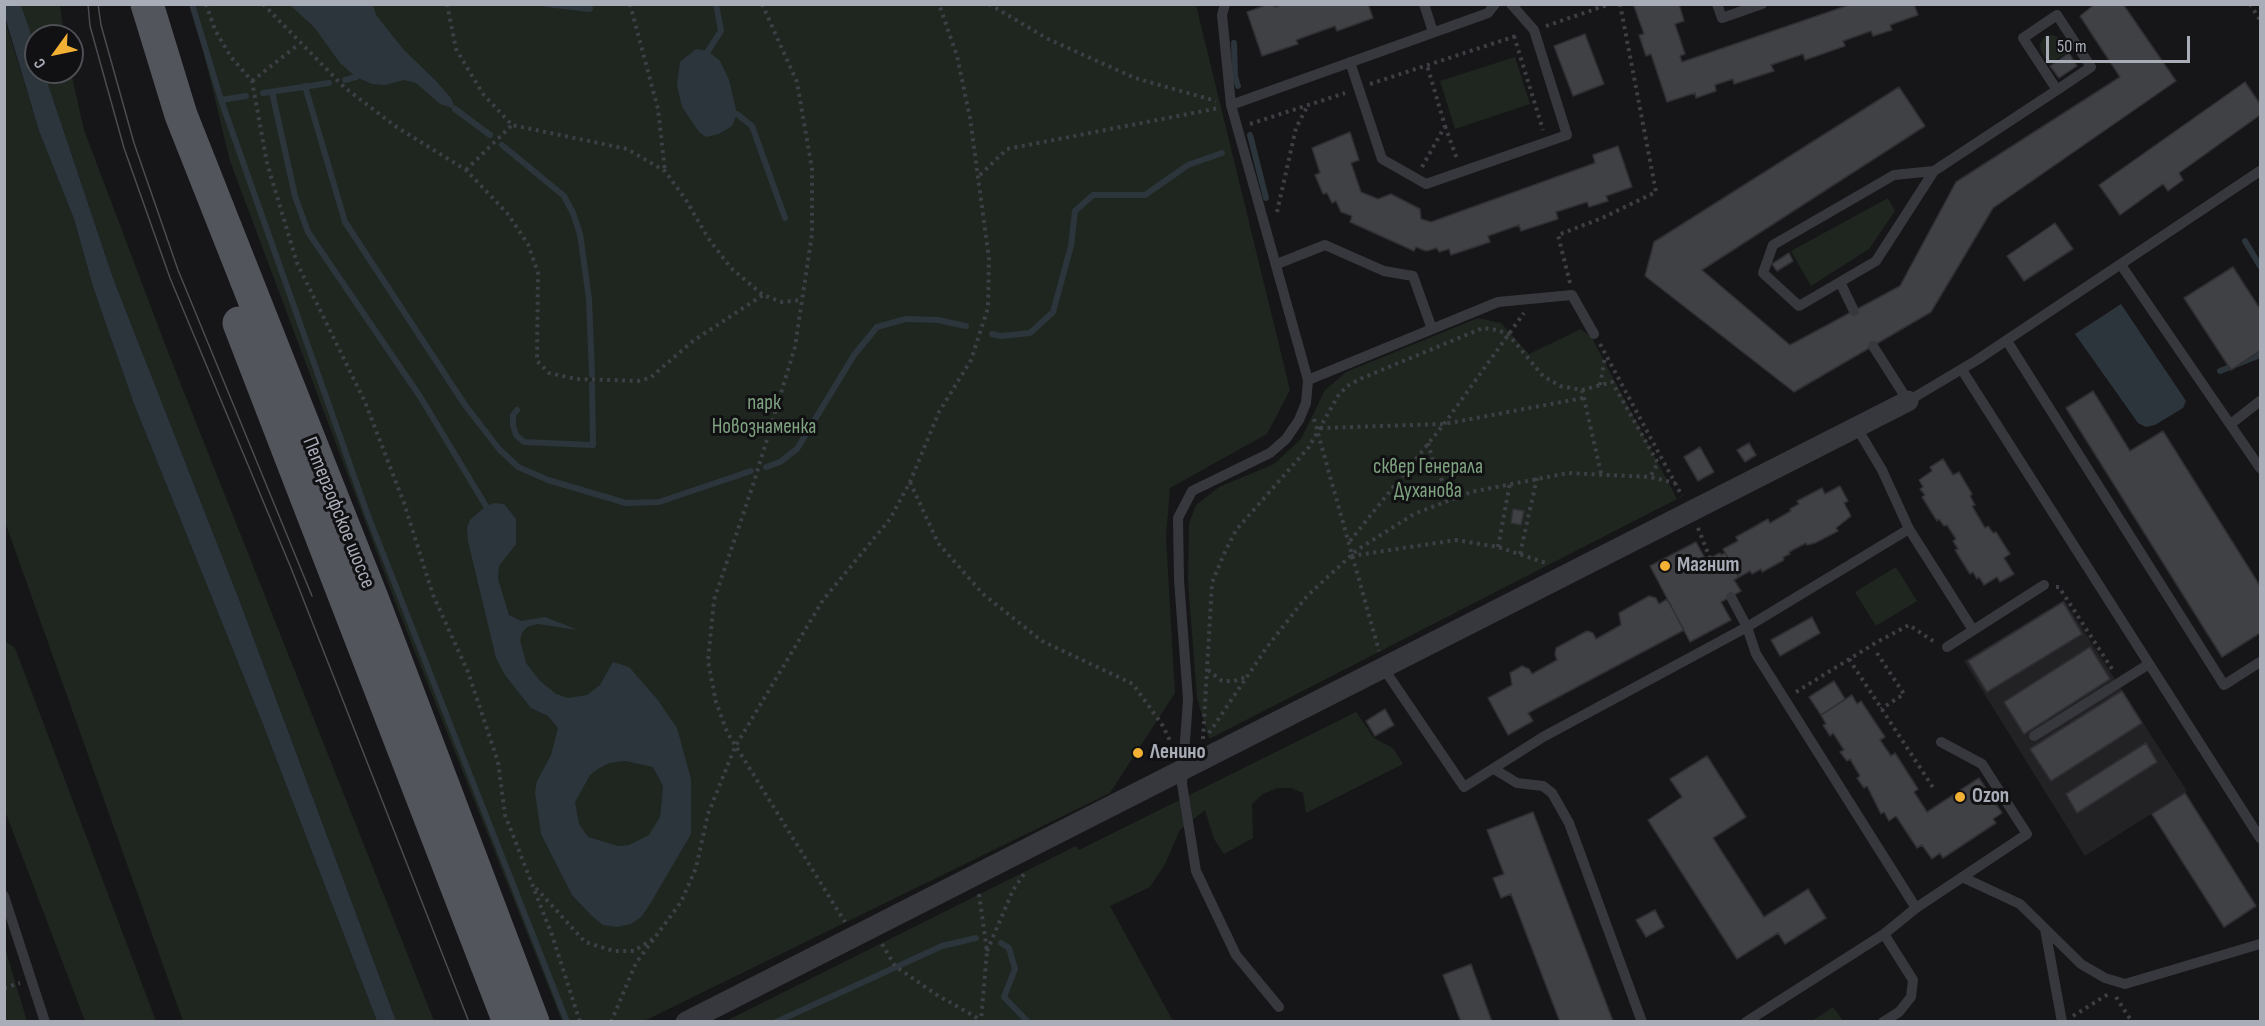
<!DOCTYPE html>
<html>
<head>
<meta charset="utf-8">
<style>
  body { margin:0 }
  #map { position:relative; width:2265px; height:1026px; overflow:hidden; background:#161618; font-family:"Sofia Sans Condensed",sans-serif }
  canvas { display:block }
  .frame { position:absolute; inset:0; border:6px solid #a8adb8; pointer-events:none }
  .north { position:absolute; left:24px; top:24px; width:60px; height:60px; box-sizing:border-box; background:#111113; border:2px solid #4d4f55; border-radius:50%; rotate:237deg; font-size:16px; font-weight:700; line-height:24px; text-align:center; color:#a8adb8 }
  .north::after { content:''; display:block; margin:auto; width:21px; height:27px; background:#f2b134; clip-path:polygon(50% 0,100% 100%,50% 72%,0 100%) }
  .scale { position:absolute; left:2046px; top:36px; width:144px; height:27px; box-sizing:border-box; border:3px solid #a8adb8; border-top:0; padding-left:8px; font-size:18px; line-height:21px; white-space:nowrap; color:#a8adb8; -webkit-text-stroke:4px #111113; paint-order:stroke }
</style>
</head>
<body>
<div id="map">
<canvas width="2265" height="1026"></canvas>
<div class="frame"></div>
<div class="north">С</div>
<div class="scale">50 m</div>
</div>
<script>
const ctx = document.querySelector('canvas').getContext('2d');
ctx.lineJoin = 'round';
function paint(path, color) { ctx.fillStyle = color; ctx.fill(path, 'evenodd'); }
const poly = rows => new Path2D(rows.map(r => 'M' + r).join(''));
function trace(path, color, width, dash) { ctx.strokeStyle = color; ctx.lineWidth = width; ctx.lineCap = dash ? 'butt' : 'round'; ctx.setLineDash(dash || []); ctx.stroke(path); }
function write(font, color, halo, rows, align = 'center') {
  ctx.font = font + ' "Sofia Sans Condensed",sans-serif'; ctx.lineWidth = 6; ctx.setLineDash([]); ctx.textBaseline = 'middle'; ctx.strokeStyle = halo; ctx.fillStyle = color; for (const [text, x, y, turn = 0] of rows) {
    ctx.save(); ctx.translate(x, y); ctx.rotate((+turn || 0) * Math.PI / 180); ctx.textAlign = isNaN(turn) ? turn : align; if (halo) ctx.strokeText(text, 0, 0); ctx.fillText(text, 0, 0); ctx.restore();
  }
}
paint(poly([
  [2064,600,2187,791,2085,856,1964,661]
]), '#222225');
paint(poly([
  [21,5,60,5,64,36,36,36,36,48],
  [192,5,1196,5,1290,390,1267,434,1170,488,1166,537,1175,693,1110,793,644,1021,562,1021,399,612,230,161],
  [4,17,39,131,74,219,93,287,134,404,262,722,377,1021,183,1021,5,522],
  [2053,35,2059,38,2068,52,2049,64,2041,52,2040,44,2045,36],
  [1515,57,1530,104,1455,129,1440,81],
  [44,72,71,72,84,130,168,352,434,1021,396,1021,240,602,113,278],
  [1888,198,1895,211,1869,249,1811,286,1791,251],
  [1478,318,1501,323,1529,354,1581,329,1592,338,1677,499,1209,739,1197,698,1188,582,1189,523,1196,505,1219,487,1274,464,1301,439,1325,390,1346,372],
  [1896,567,1917,601,1876,626,1855,592],
  [5,641,15,648,156,1021,85,1021,5,811],
  [1356,712,1374,738,1393,748,1403,764,1306,813,1303,793,1291,788,1277,788,1263,794,1252,804,1253,838,1224,854,1214,839,1205,810,1180,830,1165,864,1150,887,1110,906,1173,1021,724,1022,1076,846,1079,850],
  [5,948,16,985,27,1021,5,1021],
  [1833,1007,1843,1021,1812,1021]
]), '#1e261f');
paint(poly([
  [4,5,21,5,36,48,36,72,44,72,113,278,240,602,396,1021,377,1021,262,722,134,404,93,287,74,219,39,131,5,17],
  [290,5,373,5,376,15,404,50,436,81,451,98,455,109,440,104,416,83,404,80,385,85,372,84,356,77,340,63,315,28],
  [696,49,708,51,720,61,729,80,737,114,732,126,719,134,706,137,699,132,682,107,677,86,680,62],
  [2121,304,2186,401,2183,408,2155,425,2146,427,2138,423,2075,334],
  [494,503,504,504,516,519,516,544,499,566,498,579,509,615,521,621,545,617,578,630,538,624,527,627,522,633,520,640,526,663,540,681,556,694,568,698,587,695,600,685,613,662,629,667,657,699,677,728,691,779,691,834,650,904,641,917,631,924,617,927,603,925,591,915,572,895,541,834,535,792,537,781,551,755,558,728,548,716,531,708,505,675,496,658,468,541,467,528,470,520,486,506],
  [625,761,653,767,663,786,662,799,660,817,649,835,629,845,618,846,588,837,579,824,575,802,590,775,598,769,609,763]
]), '#2c353c');
trace(poly([
  [192,4,221,100,367,513,567,1022],
  [547,4,590,9,589,4],
  [1234,43,1235,76,1238,86],
  [708,51,721,31,716,4],
  [345,80,356,77],
  [305,86,345,222,465,405,499,449,518,467,548,480,626,503,659,502,751,471],
  [272,92,295,196,308,232,421,398,486,506],
  [263,93,329,83],
  [221,100,246,96],
  [455,109,490,135],
  [737,114,752,126,785,218],
  [1250,135,1266,198],
  [502,145,564,196,573,213,580,234,589,299,592,375],
  [2245,241,2260,266],
  [992,334,1001,336,1030,333,1053,312,1071,246,1075,211,1093,195,1145,195,1188,165,1222,153],
  [2220,371,2260,355],
  [517,410,513,415,513,425,516,435,524,442,593,445,592,384],
  [766,467,780,462,797,449,854,355,877,327,906,319,938,320,966,326],
  [1001,943,1009,948,1015,969,1004,997,1028,1022],
  [776,1022,942,946,976,938]
]), '#2c353c', 6);
const building = poly([
  [1269,4,1276,7,1283,4,1368,4,1373,18,1337,31,1335,26,1296,40,1298,44,1262,56,1247,12,1269,4],
  [1638,4,1679,4,1684,21,1675,24,1685,54,1680,56,1682,62,1852,4,1914,4,1918,15,1890,25,1892,30,1873,36,1871,31,1843,41,1845,46,1805,60,1803,54,1771,65,1774,71,1734,84,1733,79,1715,85,1716,91,1696,98,1695,93,1667,102,1651,54,1646,56,1639,35,1644,34,1634,6,1638,4],
  [2095,4,2123,4,2176,81,1993,208,1931,312,1794,392,1645,276,1654,242,1899,87,1925,126,1702,270,1790,345,1900,286,1956,182,2120,77,2080,16,2095,4],
  [1585,34,1604,84,1573,96,1554,46,1585,34],
  [2069,53,2077,66,2059,78,2050,66,2069,53],
  [2245,82,2260,104,2260,115,2179,173,2183,180,2168,191,2163,184,2120,215,2099,185,2245,82],
  [1350,132,1359,160,1351,163,1361,192,1378,199,1391,194,1420,209,1421,219,1431,222,1595,163,1593,155,1618,146,1632,187,1606,196,1608,201,1589,207,1587,202,1556,212,1558,219,1521,231,1519,225,1488,236,1490,242,1451,255,1449,249,1439,252,1437,248,1426,251,1416,247,1414,251,1350,222,1352,216,1341,212,1336,201,1332,203,1327,193,1323,194,1315,175,1320,173,1312,148,1350,132],
  [2055,223,2073,249,2024,281,2007,256,2055,223],
  [1789,253,1793,261,1777,271,1772,264,1789,253],
  [2233,267,2260,309,2260,351,2231,370,2184,298,2233,267],
  [2093,391,2130,451,2163,431,2260,586,2260,633,2222,657,2066,408,2093,391],
  [1749,443,1756,455,1745,462,1737,450,1749,443],
  [1700,447,1714,472,1698,481,1684,457,1700,447],
  [1943,459,1953,475,1959,472,1972,494,1970,496,1975,505,1972,506,1985,528,1988,526,1993,533,1996,532,2010,554,2004,558,2014,574,2000,582,1997,577,1984,585,1979,577,1977,579,1973,572,1970,574,1955,550,1958,549,1953,541,1956,539,1947,525,1944,526,1939,519,1937,521,1922,497,1925,495,1920,489,1923,487,1919,480,1932,471,1930,467,1943,459],
  [1840,486,1848,501,1844,503,1851,516,1836,528,1838,531,1815,543,1807,545,1806,543,1789,552,1790,554,1783,557,1784,560,1762,572,1761,569,1752,574,1750,571,1739,577,1723,549,1738,541,1736,537,1768,519,1770,523,1791,511,1790,509,1799,504,1797,501,1822,488,1825,494,1840,486],
  [1513,509,1524,511,1521,525,1511,523,1513,509],
  [1696,542,1706,560,1720,553,1721,555,1725,553,1739,577,1734,580,1741,591,1721,602,1731,620,1690,642,1650,566,1696,542],
  [1649,596,1656,598,1659,604,1667,599,1684,630,1528,713,1533,721,1508,735,1488,698,1512,685,1510,673,1522,666,1529,669,1532,674,1557,660,1555,655,1556,648,1587,631,1593,633,1596,639,1621,625,1619,613,1649,596],
  [2063,602,2082,634,1987,692,1968,661,2063,602],
  [1812,617,1820,633,1780,656,1771,640,1812,617],
  [2090,647,2110,679,2024,734,2004,702,2090,647],
  [1834,681,1845,699,1821,715,1809,697,1834,681],
  [2122,691,2142,723,2051,781,2030,749,2122,691],
  [1852,695,1857,704,1861,701,1885,737,1880,740,1891,756,1895,753,1918,789,1914,792,1927,812,1979,778,2002,813,1993,819,1996,823,1943,858,1940,853,1932,859,1922,845,1917,848,1896,816,1889,821,1884,812,1881,814,1867,786,1864,788,1857,778,1860,776,1850,759,1847,761,1840,752,1844,750,1833,733,1830,736,1823,725,1826,724,1821,715,1852,695],
  [1385,709,1394,725,1375,736,1366,721,1385,709],
  [2146,743,2157,762,2077,813,2066,794,2146,743],
  [1707,756,1746,817,1713,838,1764,917,1808,889,1826,918,1785,944,1778,933,1737,959,1648,820,1682,797,1670,779,1707,756],
  [2185,793,2256,906,2224,927,2152,814,2185,793],
  [1533,812,1613,1021,1560,1022,1511,894,1501,898,1493,878,1504,874,1487,830,1533,812],
  [1655,910,1664,927,1646,937,1636,920,1655,910],
  [1471,964,1492,1022,1461,1022,1443,975,1471,964]
]);
paint(building, '#404145');
trace(building, '#303034', 1.5);
trace(poly([
  [206,4,215,30,231,57,252,81,267,163,297,263,365,402,404,503,433,595,468,672,498,762,505,815,552,935,580,1022],
  [263,4,344,87,395,126,466,170,507,213,528,244,538,273,537,361,549,373,576,379,638,381,650,378,693,341,763,295],
  [447,4,456,49,483,94,512,125,627,149,665,171,686,200,708,238,731,268,763,295,782,302,801,300],
  [630,4,658,109,665,171],
  [762,4,797,82,812,169,812,234,795,347,753,485,714,600,708,661,716,702,727,732,845,922],
  [989,4,1048,39,1135,78,1216,101],
  [2250,4,2260,20],
  [1546,26,1610,4],
  [1514,36,1543,130],
  [252,81,299,44],
  [1370,84,1519,35],
  [1250,124,1345,93],
  [1445,126,1457,159],
  [1422,167,1445,126,1427,65],
  [466,170,512,125],
  [980,175,1007,149,1219,108],
  [1277,212,1296,128,1308,105],
  [1570,283,1558,235,1602,218,1656,192,1620,4],
  [1600,344,1682,496],
  [1600,385,1605,357],
  [1582,390,1601,473],
  [1314,419,1379,651],
  [1320,428,1444,424,1583,398],
  [1428,443,1435,468,1452,498],
  [910,482,938,543,983,594,1042,641,1133,684,1163,726,1170,741],
  [1698,528,1710,558],
  [1350,541,1444,424,1524,313],
  [1498,547,1510,483],
  [1520,554,1537,478],
  [1351,556,1456,540,1498,547,1546,563],
  [2056,587,2059,587,2114,672],
  [1877,653,1904,694,1881,709],
  [1849,659,1934,789],
  [1208,670,1222,681,1234,681,1246,677],
  [1796,692,1877,642,1909,625,1936,643],
  [1209,733,1267,647,1307,596,1357,550,1414,514,1471,492,1568,473,1650,477,1675,483],
  [1203,739,1212,583,1223,556,1236,530,1309,447,1338,396,1347,386,1360,379,1483,328,1497,330,1508,334,1543,376,1560,386,1582,390,1612,382,1658,463,1650,477],
  [536,888,585,942,614,951,634,951,653,939],
  [979,894,987,951,981,1021],
  [882,944,895,966,937,995,981,1020],
  [987,951,1013,890,1024,874],
  [4,988,20,983],
  [2116,997,2132,1022],
  [2073,1016,2110,993],
  [611,1022,636,963,681,902,696,868,708,814,735,747,823,600,890,519,910,482,939,412,971,360,988,308,989,259,970,118,957,56,939,4]
]), '#3d3f44', 4, [3, 4.5]);
trace(poly([
  [1225,4,1222,15,1231,105,1308,380,1306,403,1299,420,1286,439,1270,453,1192,491,1178,518,1179,580,1188,699,1182,784,1196,871,1236,955,1279,1007],
  [1424,4,1433,32],
  [1717,4,1722,18,1762,4],
  [1350,62,1382,159,1426,184,1567,135,1534,30,1511,4],
  [1231,105,1488,13,1495,4],
  [1934,171,1876,261,1799,306,1763,273,1773,245,1894,175,1934,171],
  [1934,171,2057,90,2023,38,2057,15,2091,67,2057,90],
  [1277,264,1325,245,1384,271,1413,276,1432,329],
  [2121,265,2260,468],
  [1840,282,1854,311],
  [2007,341,2224,685,2260,662],
  [1873,346,1908,401,1977,360,2260,171],
  [1962,370,2260,838],
  [1308,380,1498,302,1572,295,1594,334],
  [2232,423,2260,401],
  [1909,529,1973,630],
  [1731,597,1747,627,1756,654,1916,908],
  [1947,647,2044,585],
  [1384,669,1464,787,1543,737,1747,627,1909,529,1882,470,1857,428],
  [2034,736,2149,664],
  [1494,769,1517,783,1543,786,1552,793,1569,823,1642,1022],
  [1962,877,2020,904,2081,964,2105,978,2125,984,2260,944],
  [4,896,45,1022],
  [2045,929,2062,1022],
  [1746,1022,1884,934,1916,908,2027,834,1982,764,1941,742],
  [1883,1022,1899,1012,1911,997,1913,980,1884,934]
]), '#37383d', 10);
trace(poly([
  [686,1022,1908,401]
]), '#37383d', 21);
trace(poly([
  [147,4,181,115,374,603,533,1022],
  [239,323,509,1022]
]), '#53555c', 33);
trace(poly([
  [88,4,90,26,124,148,170,278,291,568,469,1022],
  [98,4,101,25,134,143,178,270,312,596]
]), '#4a4c52', 1.5);
for (const [x, y, r, color] of [
  [1665,566,6,"#f2b134"],
  [1138,753,6,"#f2b134"],
  [1960,797,6,"#f2b134"]
]) { const dot = new Path2D(); dot.arc(x, y, r, 0, 2 * Math.PI); ctx.fillStyle = color; ctx.fill(dot); trace(dot, '#111113', 2); }
write('21px', '#7fa381', '#111113', [
  ["парк",764,404],
  ["Новознаменка",764,428],
  ["сквер Генерала",1428,468],
  ["Духанова",1428,492]
]);
write('21px', '#a8adb8', '#111113', [
  ["Петергофское шоссе",338,513,68]
]);
write('bold 21px', '#a8adb8', '#111113', [
  ["Магнит",1677,566],
  ["Ленино",1150,753],
  ["Ozon",1972,797]
], 'left');
</script>
</body>
</html>
